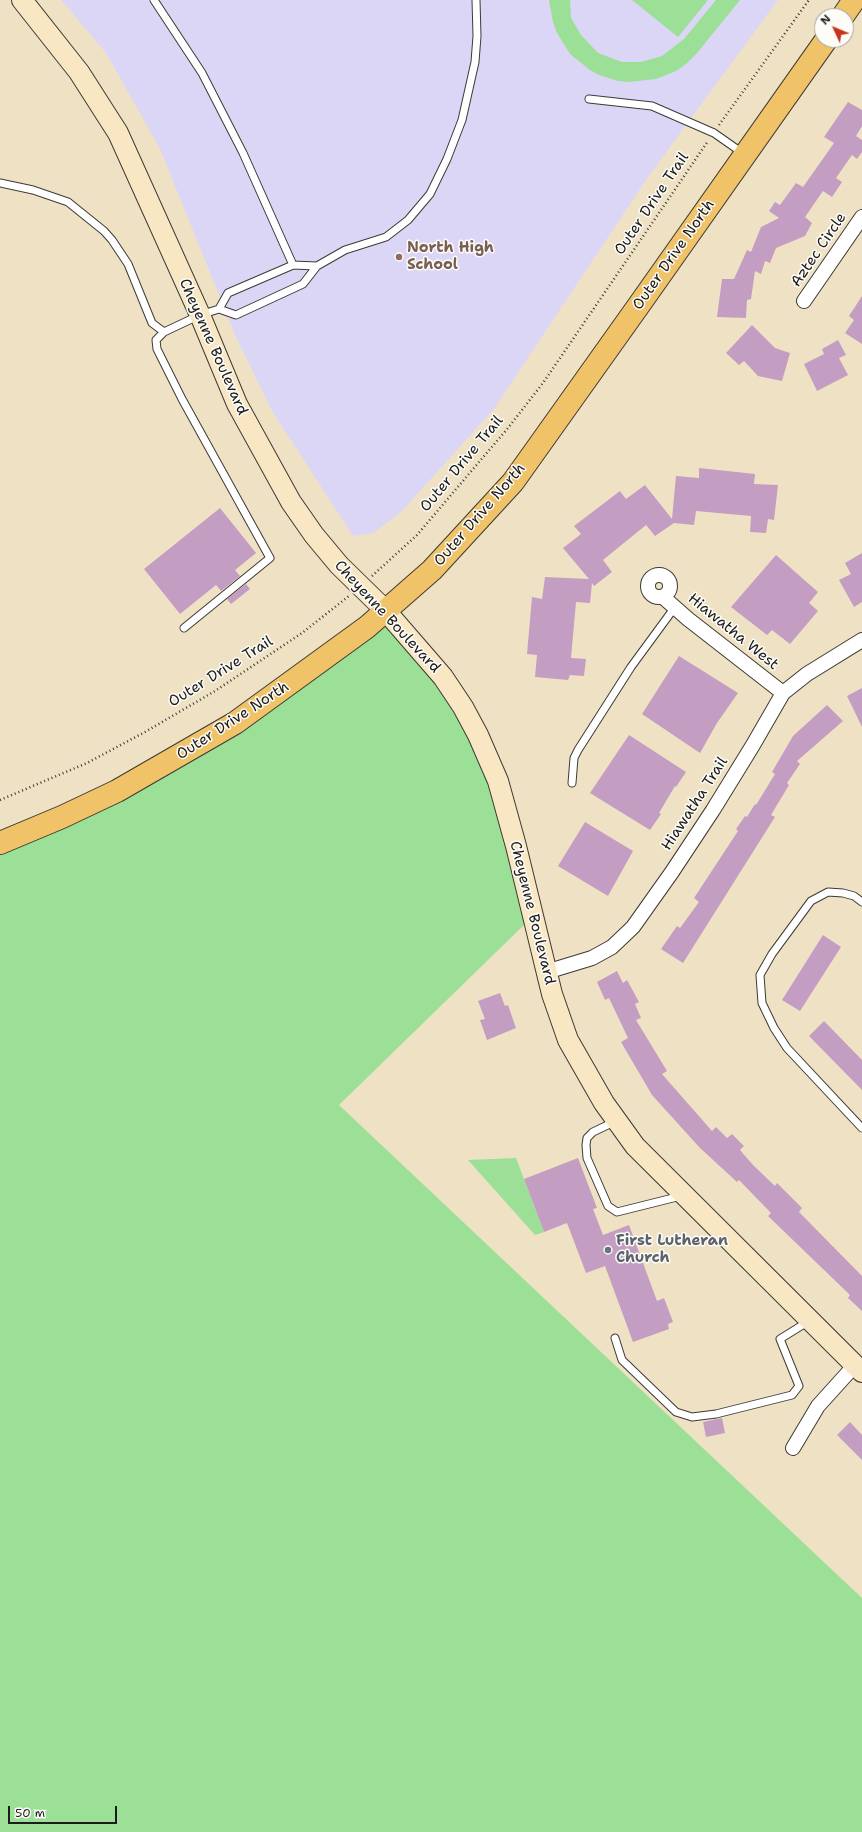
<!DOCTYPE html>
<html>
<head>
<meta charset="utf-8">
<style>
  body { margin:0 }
  #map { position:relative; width:862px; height:1832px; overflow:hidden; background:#efe2c4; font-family:"Shantell Sans",sans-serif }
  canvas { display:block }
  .north { position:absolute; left:814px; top:8px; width:40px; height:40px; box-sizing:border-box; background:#fdfcf7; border:1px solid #a3a29f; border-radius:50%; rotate:314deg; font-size:11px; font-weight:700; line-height:16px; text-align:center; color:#1c1c1c }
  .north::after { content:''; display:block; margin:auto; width:14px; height:18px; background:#c8321e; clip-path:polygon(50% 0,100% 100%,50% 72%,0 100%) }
  .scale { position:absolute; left:8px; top:1806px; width:109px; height:18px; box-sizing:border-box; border:2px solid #1c1c1c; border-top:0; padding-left:5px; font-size:12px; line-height:14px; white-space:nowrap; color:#1c1c1c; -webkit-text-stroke:3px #fdfcf7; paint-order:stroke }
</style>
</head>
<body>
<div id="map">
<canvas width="862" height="1832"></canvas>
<div class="north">N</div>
<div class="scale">50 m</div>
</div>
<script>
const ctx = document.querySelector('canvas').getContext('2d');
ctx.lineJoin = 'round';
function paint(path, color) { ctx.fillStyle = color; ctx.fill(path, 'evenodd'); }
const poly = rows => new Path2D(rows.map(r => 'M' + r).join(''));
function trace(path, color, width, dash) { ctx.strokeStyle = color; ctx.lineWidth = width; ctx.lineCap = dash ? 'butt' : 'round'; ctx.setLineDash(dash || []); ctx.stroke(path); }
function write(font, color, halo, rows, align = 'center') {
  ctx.font = font + ' "Shantell Sans",sans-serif'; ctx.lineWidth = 3; ctx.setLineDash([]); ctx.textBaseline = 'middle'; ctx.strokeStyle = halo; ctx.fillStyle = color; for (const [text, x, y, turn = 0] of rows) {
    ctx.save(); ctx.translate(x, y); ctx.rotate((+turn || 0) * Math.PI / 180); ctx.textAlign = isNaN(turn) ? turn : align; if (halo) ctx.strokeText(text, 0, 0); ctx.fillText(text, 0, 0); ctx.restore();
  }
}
paint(poly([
  [61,0,778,0,648,177,494,409,402,511,374,533,353,536,272,411,236,337,160,149,106,53]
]), '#dcd6f6');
paint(poly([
  [549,0,570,0,571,18,581,35,598,53,622,62,641,62,662,56,684,39,716,0,740,0,697,53,686,64,676,71,656,79,629,82,618,81,599,75,590,70,570,54,557,33,553,22],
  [632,0,708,0,678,37],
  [384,617,436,679,467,729,494,791,526,923,339,1105,862,1598,862,1832,0,1832,0,843,78,813],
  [516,1158,544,1232,535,1235,468,1160]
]), '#9cdf96');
paint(poly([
  [848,102,862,110,862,126,856,136,862,140,862,152,857,159,852,155,836,178,842,182,832,197,823,191,805,217,812,223,805,236,776,248,770,263,765,261,761,274,755,271,751,299,747,300,746,318,717,317,722,279,734,279,747,250,751,252,761,227,779,218,769,211,775,202,780,205,796,183,803,187,834,143,824,137],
  [862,296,862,344,845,333,854,320,849,316],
  [752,325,775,348,790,353,782,381,758,376,744,361,739,365,726,353],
  [838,340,846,355,839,358,848,375,817,391,804,364,824,354,822,349],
  [699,468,755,474,754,484,778,485,774,520,768,519,766,533,750,532,751,516,696,511,694,525,674,523,655,536,646,525,603,560,612,572,594,586,592,583,590,603,576,602,571,658,586,659,584,676,570,675,568,680,535,677,537,655,527,654,532,597,542,599,545,577,589,579,563,548,581,534,574,526,620,491,626,499,645,485,672,519,676,476,699,478],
  [220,508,256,553,235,570,240,576,221,591,216,585,180,614,144,569],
  [862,553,862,602,854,607,839,580,851,574,845,563],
  [776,555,818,592,809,603,818,611,790,644,772,630,767,635,731,607],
  [246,584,250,589,231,604,227,599],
  [679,656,738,693,717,723,700,753,642,714],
  [862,688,862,727,847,696],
  [827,705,843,721,797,761,800,764,787,783,789,785,771,815,775,817,683,963,661,949,677,926,680,928,699,902,694,898,738,831,736,829,745,816,747,817,755,804,756,805,775,774,772,772,793,736],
  [629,735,686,772,676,787,675,786,659,813,661,814,650,830,590,793],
  [585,822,633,851,608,896,558,866],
  [823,935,841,947,800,1011,782,1000],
  [617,971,623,983,627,980,639,1002,635,1004,641,1018,636,1020,667,1071,662,1074,712,1131,716,1127,727,1138,732,1134,744,1146,740,1150,753,1165,775,1186,777,1183,802,1208,799,1212,862,1276,862,1311,848,1298,850,1295,768,1216,771,1213,739,1180,737,1182,700,1148,652,1095,621,1042,628,1038,609,998,605,1000,597,982],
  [500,993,505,1006,508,1005,516,1028,487,1040,480,1020,485,1019,478,1001],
  [824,1021,862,1060,862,1090,809,1036],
  [578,1158,597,1208,593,1209,603,1235,629,1225,657,1301,664,1298,673,1322,668,1324,669,1329,633,1342,605,1266,586,1273,567,1223,544,1232,524,1179],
  [722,1418,725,1433,706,1437,703,1422],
  [850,1422,862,1435,862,1460,837,1435]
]), '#c49dc3');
const lane = poly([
  [154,0,202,73,243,153,293,265],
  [589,99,652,106,714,133,744,154],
  [0,183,33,190,68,202,104,231,112,240,128,264,152,323,164,332],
  [219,309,228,293,293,265,317,266,345,250,386,237,408,220,430,194,447,159,462,120,475,62,477,36,476,0],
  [184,628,270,558,182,399,157,349,156,340,164,332,200,315,219,309,236,315,303,284,317,266],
  [572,783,574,758,578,750,631,667,675,607],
  [862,902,854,896,843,893,828,892,811,901,772,954,760,975,762,1003,774,1028,787,1048,862,1128],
  [616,1121,593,1132,587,1138,586,1145,587,1158,608,1206,617,1212,681,1196],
  [615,1338,622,1360,676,1412,692,1417,716,1414,792,1395,799,1386,780,1339,809,1321]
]);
const street = poly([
  [804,301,862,217],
  '648 586a11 11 0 1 1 22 0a11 11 0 1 1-22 0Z',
  [663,597,688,619,783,693],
  [546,972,592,958,612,947,633,927,672,872,713,810,753,745,783,693,807,674,862,640],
  [793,1448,818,1406,855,1365]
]);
const secondary = poly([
  [22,0,79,72,118,133,200,315,237,404,291,502,314,535,339,565,385,610,443,677,463,707,478,735,498,781,516,846,552,994,568,1040,604,1103,635,1146,862,1372]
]);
const primary = poly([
  [843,16,854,0],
  [0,843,62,817,117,791,235,723,367,627,432,570,513,482,639,305,826,40]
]);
trace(lane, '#3c3a35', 9);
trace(street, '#3c3a35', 16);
trace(secondary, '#3c3a35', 22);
trace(primary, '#3c3a35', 24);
trace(poly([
  [719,125,809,0],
  [372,576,417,535,508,428,543,383,708,141],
  [0,800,87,763,145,732,215,691,302,633,349,596]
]), '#3c3a35', 2.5, [1, 3]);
trace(lane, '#fff', 7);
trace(street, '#fff', 14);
trace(secondary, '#f9e7c3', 20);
trace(primary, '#f1c369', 22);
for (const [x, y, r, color] of [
  [399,257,4,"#8d6e63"],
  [608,1250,4,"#6b7280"]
]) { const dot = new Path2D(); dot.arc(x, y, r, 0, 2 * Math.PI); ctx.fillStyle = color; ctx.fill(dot); trace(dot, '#fdfcf7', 1.5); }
write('15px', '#1c1c1c', '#fdfcf7', [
  ["Outer Drive Trail",652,204,-56],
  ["Aztec Circle",819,250,-56],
  ["Outer Drive North",674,255,-55],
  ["Cheyenne Boulevard",213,347,66],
  ["Outer Drive Trail",462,464,-50],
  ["Outer Drive North",480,515,-49],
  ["Cheyenne Boulevard",387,617,47],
  ["Hiawatha West",733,632,39],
  ["Outer Drive Trail",221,672,-32],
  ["Outer Drive North",233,721,-33],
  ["Hiawatha Trail",695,804,-57],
  ["Cheyenne Boulevard",532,913,76]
]);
write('bold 15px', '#785e54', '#fdfcf7', [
  ["North High",407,248],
  ["School",407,265]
], 'left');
write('bold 15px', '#5b616d', '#fdfcf7', [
  ["First Lutheran",616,1241],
  ["Church",616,1258]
], 'left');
</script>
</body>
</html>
